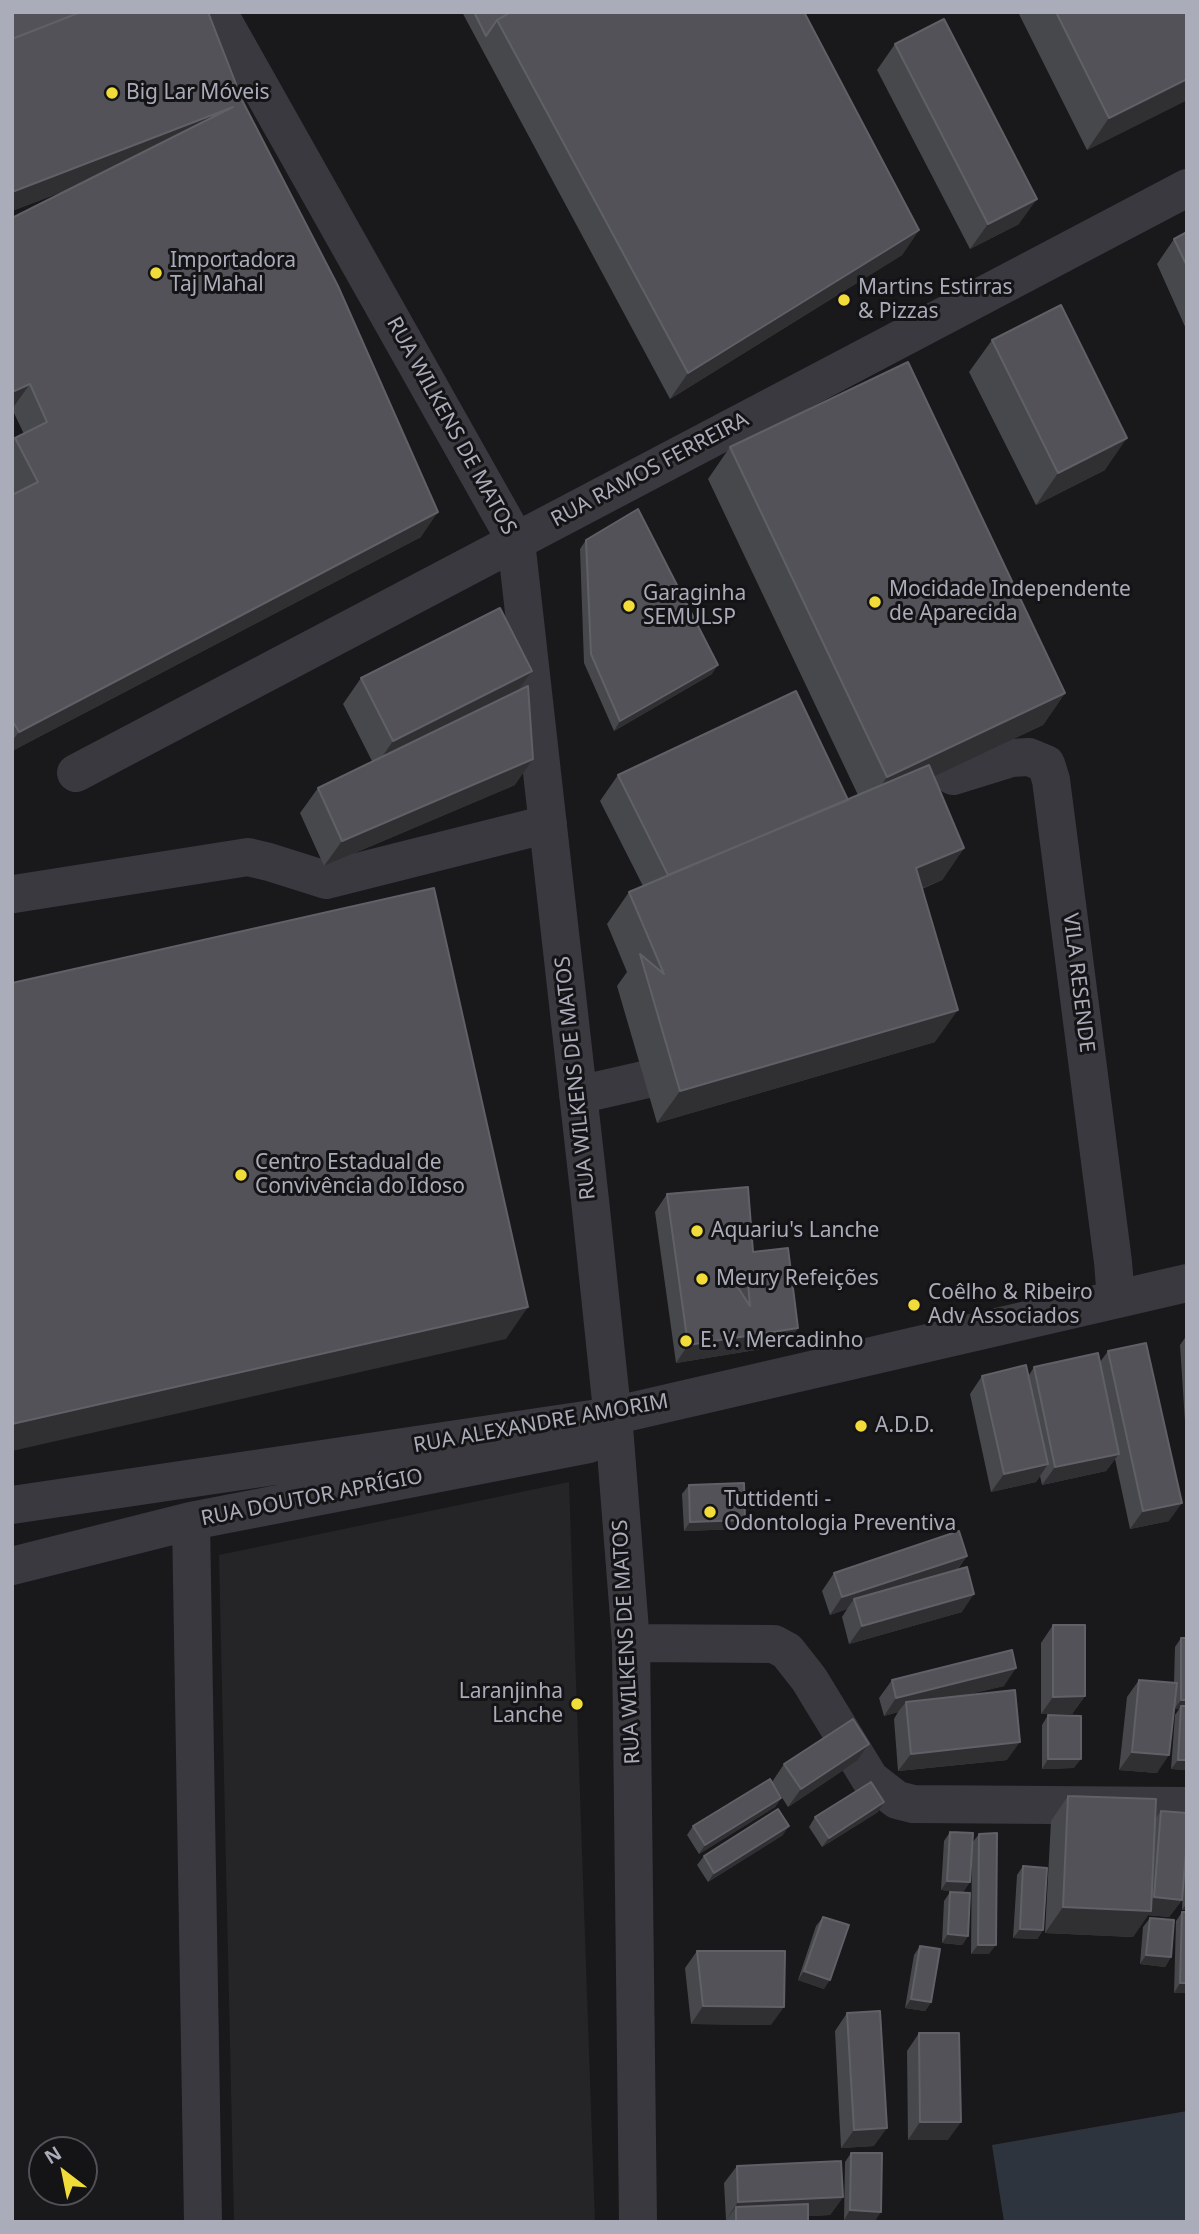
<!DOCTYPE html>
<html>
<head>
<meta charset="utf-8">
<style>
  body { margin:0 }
  #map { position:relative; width:1199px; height:2234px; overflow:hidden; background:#19181a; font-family:"Noto Sans",sans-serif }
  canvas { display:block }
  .frame { position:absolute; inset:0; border:14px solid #abacba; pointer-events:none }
  .north { position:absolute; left:28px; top:2136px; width:70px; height:70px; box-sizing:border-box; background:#141315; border:2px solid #505057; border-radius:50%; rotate:328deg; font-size:19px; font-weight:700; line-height:28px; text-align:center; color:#abacba }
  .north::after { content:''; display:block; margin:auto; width:24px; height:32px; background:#f1dc3a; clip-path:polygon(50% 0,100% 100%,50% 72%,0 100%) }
</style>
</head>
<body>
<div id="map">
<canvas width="1199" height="2234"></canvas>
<div class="frame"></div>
<div class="north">N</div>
</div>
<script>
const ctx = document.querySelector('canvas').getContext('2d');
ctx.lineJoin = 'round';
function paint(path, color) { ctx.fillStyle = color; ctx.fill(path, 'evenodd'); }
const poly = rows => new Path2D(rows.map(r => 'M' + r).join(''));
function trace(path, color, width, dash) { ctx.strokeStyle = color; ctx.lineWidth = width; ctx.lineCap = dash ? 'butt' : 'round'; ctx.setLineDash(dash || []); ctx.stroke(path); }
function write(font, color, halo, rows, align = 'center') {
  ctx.font = font + ' "Noto Sans",sans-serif'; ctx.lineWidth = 6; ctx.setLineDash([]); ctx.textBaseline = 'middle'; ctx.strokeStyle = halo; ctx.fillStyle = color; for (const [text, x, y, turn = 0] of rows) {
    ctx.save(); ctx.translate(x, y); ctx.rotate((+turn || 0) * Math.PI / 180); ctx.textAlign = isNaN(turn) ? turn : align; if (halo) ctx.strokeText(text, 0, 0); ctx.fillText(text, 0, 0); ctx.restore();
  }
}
paint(poly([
  [569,1482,595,2222,234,2222,219,1555]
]), '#252427');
paint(poly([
  [1187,2111,1187,2222,1004,2222,992,2145]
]), '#2e343e');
trace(poly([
  [218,12,516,541,590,1200,615,1439,631,1643,638,2222],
  [76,773,1187,188],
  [953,776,1011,758,1029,757,1046,764,1051,780,1113,1262,1116,1299],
  [14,894,248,857,269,862,326,880,548,824],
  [578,1095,696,1068],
  [12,1505,612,1416,1187,1283],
  [191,1521,203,2222],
  [12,1566,191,1521,589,1444],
  [631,1643,774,1644,787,1651,809,1679,870,1779,897,1800,913,1804,1187,1806]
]), '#3a393f', 38);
paint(poly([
  [12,12,243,102,421,537,12,751,12,495,14,495,12,492,12,442,15,438,24,434,12,409,12,218,72,188,12,211],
  [462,12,804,12,919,230,902,255,670,399],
  [1018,12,1187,12,1187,100,1087,150],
  [895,44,1019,224,970,249,877,70],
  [1187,232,1187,331,1157,264,1174,239],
  [992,340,1105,470,1036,505,969,372],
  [730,447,1065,693,1043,725,934,776,964,848,942,880,922,889,935,1042,657,1123,617,986,627,972,607,924,629,892,643,886,600,801,618,775,848,800,858,795,708,479],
  [586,540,712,674,614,731,584,663,580,549],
  [361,678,517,691,515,785,324,866,300,813,318,788,372,761,343,704],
  [667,1194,753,1252,798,1328,786,1345,676,1363,655,1212],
  [1187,1335,1187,1452,1180,1345],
  [1108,1351,1169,1521,1130,1529,1115,1459,1106,1471,1042,1485,1040,1476,1036,1482,991,1492,970,1394,982,1376,1029,1375,1034,1367,1100,1362],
  [689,1485,739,1529,684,1531,682,1494],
  [967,1556,957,1570,962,1612,849,1644,842,1617,847,1609,830,1615,822,1591,834,1573],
  [1053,1625,1085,1696,1072,1714,1041,1714,1041,1643],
  [1181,1638,1187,1770,1171,1769,1175,1715,1179,1709,1174,1709,1157,1773,1119,1770,1127,1697,1139,1680,1174,1683,1175,1647],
  [892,1680,1004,1686,965,1695,1007,1760,898,1771,894,1719,898,1712,884,1716,879,1698],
  [1048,1715,1074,1768,1042,1769,1042,1725],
  [869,1744,857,1761,788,1807,772,1782,784,1764],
  [1068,1796,1155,1819,1161,1811,1187,1813,1187,1910,1182,1910,1183,1883,1182,1900,1169,1917,1148,1915,1133,1937,1045,1933,1051,1821],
  [781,1798,775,1807,699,1854,687,1835,693,1826],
  [878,1812,822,1847,809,1827,815,1817],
  [950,1832,970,1882,963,1892,941,1890,944,1841],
  [979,1834,989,1954,971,1954,972,1843],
  [783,1835,708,1882,697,1865,704,1856],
  [1023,1866,1043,1930,1037,1939,1013,1938,1017,1875],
  [950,1892,968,1936,962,1945,942,1943,944,1901],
  [1182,1912,1187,1993,1174,1993,1176,1921],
  [823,1917,824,1989,798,1980,816,1926],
  [1150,1918,1171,1957,1165,1967,1140,1964,1143,1927],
  [920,1946,931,2002,925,2011,905,2008,914,1955],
  [697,1951,771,2025,691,2024,685,1968],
  [847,2013,874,2146,841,2148,835,2031],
  [919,2033,948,2140,908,2140,907,2051],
  [851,2153,875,2221,844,2220,845,2162],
  [737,2166,843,2197,830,2215,808,2216,808,2222,725,2222,726,2220,724,2183]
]), '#47484c');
paint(poly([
  [1187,79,1187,100,1087,150,1109,118],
  [233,107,215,133,12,211,12,192],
  [1037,199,1019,224,970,249,988,224],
  [919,230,902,255,670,399,688,373],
  [30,384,12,409,12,392],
  [1127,438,1105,470,1036,505,1058,473],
  [438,512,421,537,12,751,12,741,19,732],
  [718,665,712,674,614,731,620,721],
  [532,671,514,696,375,767,393,741],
  [1065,693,1043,725,865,809,887,777],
  [533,759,515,785,324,866,342,841],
  [964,848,942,880,894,900,916,868],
  [958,1010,935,1042,657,1123,680,1091],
  [747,1272,734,1290,733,1280],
  [528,1307,506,1339,12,1451,12,1424],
  [798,1328,786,1345,676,1363,688,1345],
  [1119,1454,1106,1471,1042,1485,1055,1467],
  [1048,1464,1036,1482,991,1492,1004,1474],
  [1182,1503,1169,1521,1130,1529,1143,1511],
  [745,1520,739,1529,684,1531,690,1522],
  [967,1556,954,1573,854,1599,847,1609,830,1615,842,1597],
  [974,1594,962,1612,849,1644,862,1626],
  [1016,1668,1004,1686,907,1710,906,1702,898,1712,884,1716,896,1698],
  [1085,1696,1072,1714,1041,1714,1053,1697],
  [1181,1700,1187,1700,1187,1709,1181,1706,1179,1709,1174,1709],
  [1020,1742,1007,1760,898,1771,911,1754],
  [869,1744,857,1761,788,1807,801,1789],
  [1132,1752,1169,1755,1157,1773,1119,1770],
  [1048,1759,1081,1759,1074,1768,1042,1769],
  [1178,1760,1187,1760,1187,1770,1171,1769],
  [781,1798,775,1807,699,1854,705,1845],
  [884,1802,878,1812,822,1847,829,1838],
  [789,1826,783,1835,708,1882,714,1873],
  [947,1881,970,1882,963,1892,941,1890],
  [1154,1897,1182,1900,1169,1917,1148,1915,1133,1937,1045,1933,1063,1907,1144,1911],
  [1187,1903,1187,1910,1182,1910],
  [1020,1929,1043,1930,1037,1939,1013,1938],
  [948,1934,968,1936,962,1945,942,1943],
  [978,1945,996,1945,989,1954,971,1954],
  [1146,1955,1171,1957,1165,1967,1140,1964],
  [804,1971,830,1980,824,1989,798,1980],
  [1180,1983,1187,1983,1187,1993,1174,1993],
  [911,1999,931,2002,925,2011,905,2008],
  [703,2006,784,2007,771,2025,691,2024],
  [920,2122,961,2122,948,2140,908,2140],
  [887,2128,874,2146,841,2148,854,2130],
  [843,2197,830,2215,736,2220,736,2207,726,2220,738,2202],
  [850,2210,881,2212,875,2221,844,2220]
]), '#303033');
const building = poly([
  [12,12,81,12,12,39,12,12],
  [81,12,208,12,243,102,338,286,438,512,19,732,12,720,12,495,38,482,15,438,47,422,30,384,12,392,12,218,233,107,12,192,12,39,81,12],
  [474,12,511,12,497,20,486,36,474,12],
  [511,12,804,12,919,230,688,373,497,20,511,12],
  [1056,12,1187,12,1187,79,1109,118,1056,12],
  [944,19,1037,199,988,224,895,44,944,19],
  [1187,232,1187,266,1174,239,1187,232],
  [1061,305,1127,438,1058,473,992,340,1061,305],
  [908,362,1065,693,887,777,730,447,908,362],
  [638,509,718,665,620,721,591,654,586,540,638,509],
  [500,608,532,671,393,741,361,678,500,608],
  [528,686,533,759,342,841,318,788,528,686],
  [796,691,848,800,668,875,618,775,796,691],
  [929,765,964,848,916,868,958,1010,680,1091,640,954,664,974,629,892,929,765],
  [434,888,528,1307,12,1424,12,983,434,888],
  [748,1187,753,1252,788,1248,798,1328,688,1345,667,1194,748,1187],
  [747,1272,750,1306,733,1280,747,1272],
  [1146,1343,1182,1503,1143,1511,1108,1351,1146,1343],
  [1098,1353,1119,1454,1055,1467,1034,1367,1098,1353],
  [1026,1365,1048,1464,1004,1474,982,1376,1026,1365],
  [744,1483,745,1520,690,1522,689,1485,744,1483],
  [959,1531,967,1556,842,1597,834,1573,959,1531],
  [967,1567,974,1594,862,1626,854,1599,967,1567],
  [1053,1625,1085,1625,1085,1696,1053,1697,1053,1625],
  [1181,1638,1187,1638,1187,1700,1181,1700,1181,1638],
  [1012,1650,1016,1668,896,1698,892,1680,1012,1650],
  [1139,1680,1177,1683,1169,1755,1132,1752,1139,1680],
  [1015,1690,1020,1742,911,1754,906,1702,1015,1690],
  [1181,1706,1187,1706,1187,1760,1178,1760,1181,1706],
  [1048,1715,1081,1716,1081,1759,1048,1759,1048,1715],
  [853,1719,869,1744,801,1789,784,1764,853,1719],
  [770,1779,781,1798,705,1845,693,1826,770,1779],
  [871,1782,884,1802,829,1838,815,1817,871,1782],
  [1068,1796,1156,1799,1151,1911,1063,1907,1068,1796],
  [778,1809,789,1826,714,1873,704,1856,778,1809],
  [1161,1811,1187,1813,1187,1840,1182,1900,1154,1897,1161,1811],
  [950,1832,973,1833,970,1882,947,1881,950,1832],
  [997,1833,996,1945,978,1945,979,1834,997,1833],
  [1023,1866,1047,1868,1043,1930,1020,1929,1023,1866],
  [950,1892,970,1893,968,1936,948,1934,950,1892],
  [1182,1912,1187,1912,1187,1983,1180,1983,1182,1912],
  [823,1917,849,1925,830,1980,804,1971,823,1917],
  [1150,1918,1174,1920,1171,1957,1146,1955,1150,1918],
  [920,1946,940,1949,931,2002,911,1999,920,1946],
  [697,1951,785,1951,784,2007,703,2006,697,1951],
  [880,2011,887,2128,854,2130,847,2013,880,2011],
  [919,2033,959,2033,961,2122,920,2122,919,2033],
  [851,2153,882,2153,881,2212,850,2210,851,2153],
  [841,2161,843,2197,738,2202,737,2166,841,2161],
  [808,2204,808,2222,736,2222,736,2207,808,2204]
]);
paint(building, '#525258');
trace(building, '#606067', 2);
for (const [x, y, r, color] of [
  [112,93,7,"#f1dc3a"],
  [156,273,7,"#f1dc3a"],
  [844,300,7,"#f1dc3a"],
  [875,602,7,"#f1dc3a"],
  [629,606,7,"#f1dc3a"],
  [241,1175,7,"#f1dc3a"],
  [697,1231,7,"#f1dc3a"],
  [702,1279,7,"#f1dc3a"],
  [914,1305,7,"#f1dc3a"],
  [686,1341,7,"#f1dc3a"],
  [861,1426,7,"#f1dc3a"],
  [710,1512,7,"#f1dc3a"],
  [577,1704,7,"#f1dc3a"]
]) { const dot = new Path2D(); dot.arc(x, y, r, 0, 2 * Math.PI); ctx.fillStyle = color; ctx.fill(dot); trace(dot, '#141315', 2.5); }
write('21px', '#abacba', '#141315', [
  ["Big Lar Móveis",126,93],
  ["Importadora",170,261],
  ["Taj Mahal",170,285],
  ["Martins Estirras",858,288],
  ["& Pizzas",858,312],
  ["Mocidade Independente",889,590],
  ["de Aparecida",889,614],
  ["Garaginha",643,594],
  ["SEMULSP",643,618],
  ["Centro Estadual de",255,1163],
  ["Convivência do Idoso",255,1187],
  ["Aquariu's Lanche",711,1231],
  ["Meury Refeições",716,1279],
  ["Coêlho & Ribeiro",928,1293],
  ["Adv Associados",928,1317],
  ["E. V. Mercadinho",700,1341],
  ["A.D.D.",875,1426],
  ["Tuttidenti -",724,1500],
  ["Odontologia Preventiva",724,1524],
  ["Laranjinha",563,1692,"right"],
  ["Lanche",563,1716,"right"]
], 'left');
write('21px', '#abacba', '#141315', [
  ["RUA WILKENS DE MATOS",451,426,61],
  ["RUA RAMOS FERREIRA",650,470,-28],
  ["VILA RESENDE",1078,983,83],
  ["RUA WILKENS DE MATOS",576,1078,-96],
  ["RUA ALEXANDRE AMORIM",541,1424,-10],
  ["RUA DOUTOR APRÍGIO",312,1498,-11],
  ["RUA WILKENS DE MATOS",627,1642,-93]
]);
</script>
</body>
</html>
